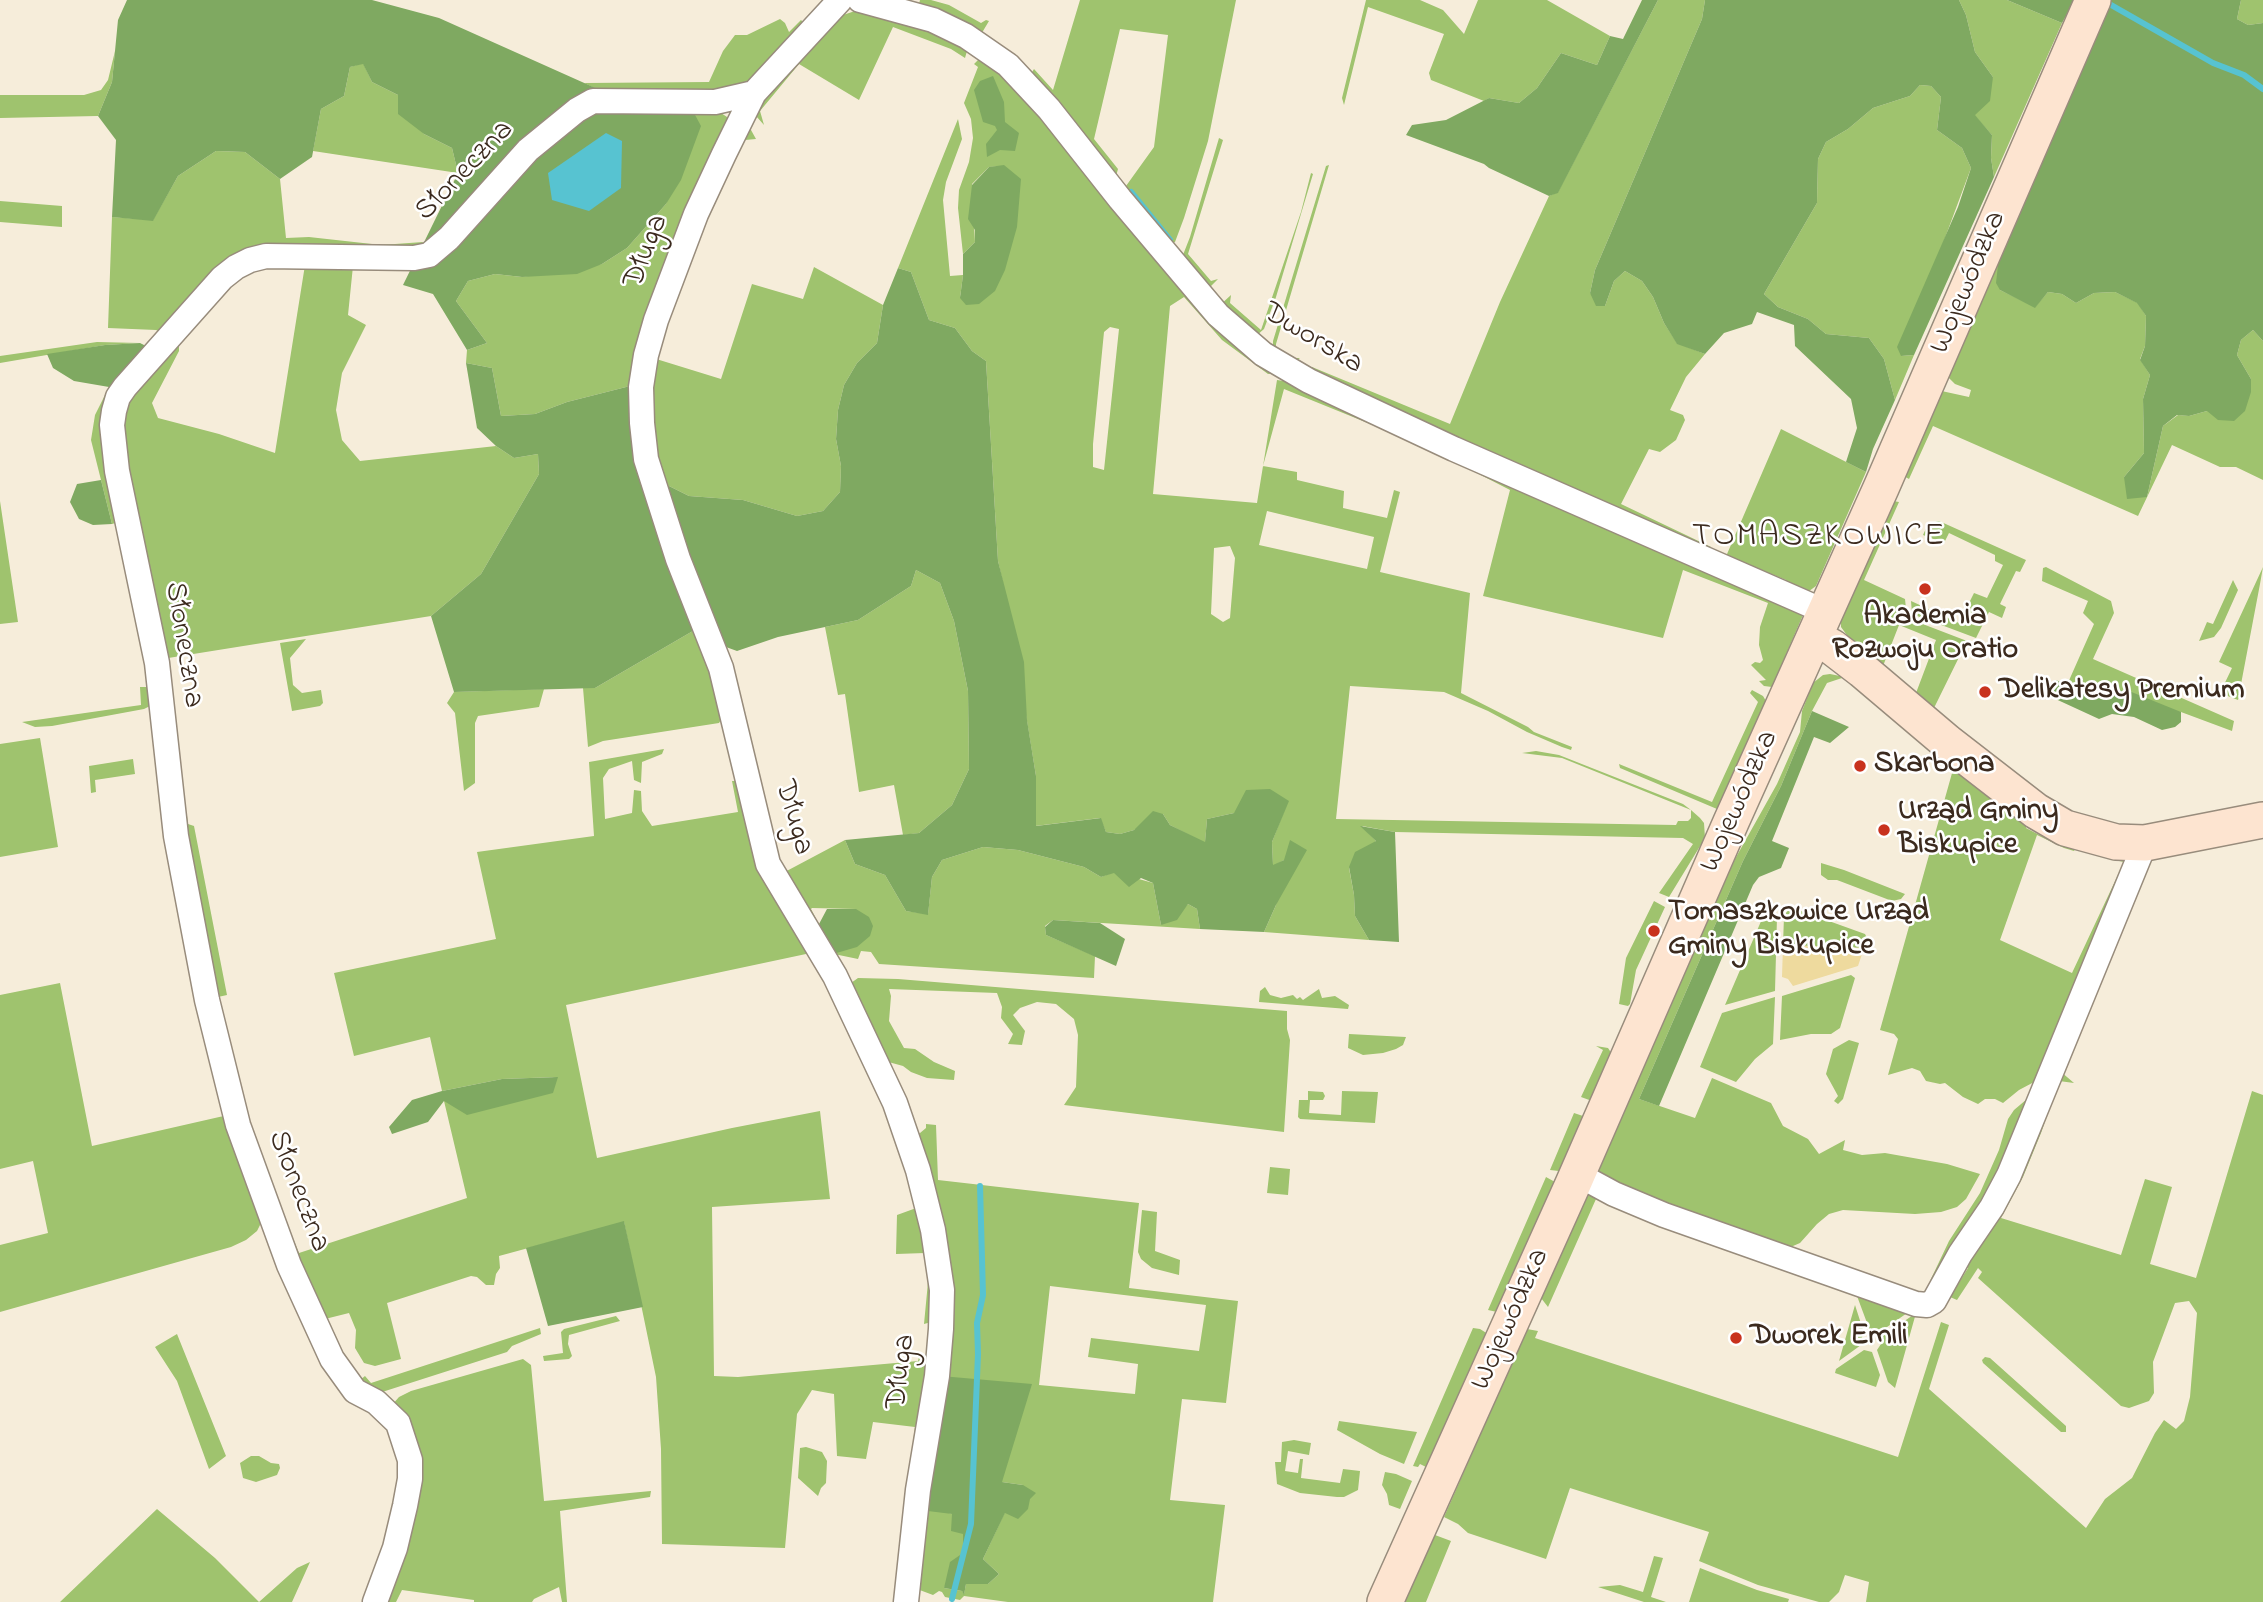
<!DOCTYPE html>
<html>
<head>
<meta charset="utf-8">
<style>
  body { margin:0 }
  canvas { display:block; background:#f6edda }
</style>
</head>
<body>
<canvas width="2263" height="1602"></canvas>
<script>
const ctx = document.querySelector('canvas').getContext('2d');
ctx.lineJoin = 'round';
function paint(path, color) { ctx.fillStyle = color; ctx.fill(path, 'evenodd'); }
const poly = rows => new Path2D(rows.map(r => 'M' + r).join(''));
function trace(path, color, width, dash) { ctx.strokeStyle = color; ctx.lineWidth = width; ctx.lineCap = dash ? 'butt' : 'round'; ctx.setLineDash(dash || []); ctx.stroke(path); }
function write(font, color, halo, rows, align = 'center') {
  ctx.font = font + ' "Indie Flower",sans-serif'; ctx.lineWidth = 5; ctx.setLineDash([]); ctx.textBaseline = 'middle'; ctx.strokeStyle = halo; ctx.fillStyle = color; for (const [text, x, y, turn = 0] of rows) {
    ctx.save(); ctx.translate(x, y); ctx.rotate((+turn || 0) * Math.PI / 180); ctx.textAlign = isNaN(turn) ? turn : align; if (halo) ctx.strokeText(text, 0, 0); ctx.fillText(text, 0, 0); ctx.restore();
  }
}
paint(poly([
  [920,0,931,0,949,5,981,23,986,20,989,21,980,36,918,8],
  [1080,0,1236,0,1208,141,1184,218,1175,242,1171,244,1127,193,1126,186,1154,147,1168,35,1120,29,1094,139,1118,169,1116,176,1029,77,1034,69,1053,90],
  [1366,0,1420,0,1443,10,1464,34,1478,0,1547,0,1610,36,1597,65,1561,53,1537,88,1519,103,1489,98,1484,101,1431,80,1429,73,1444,34,1368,7,1344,105,1342,98],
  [1658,0,1705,0,1702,19,1595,270,1590,293,1605,306,1614,281,1625,271,1642,281,1653,297,1664,323,1677,343,1705,354,1686,377,1670,410,1683,415,1685,420,1676,440,1660,452,1649,449,1621,504,1711,547,1706,553,1311,371,1312,367,1450,424,1500,302,1549,196,1558,192],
  [1959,0,2007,0,2062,23,1994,177,1991,158,1992,135,1974,115,1993,77,1975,52,1966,15],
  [2105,0,2111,0,2008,230,2000,290,2035,307,2048,292,2062,294,2076,303,2094,293,2115,292,2138,303,2146,316,2145,346,2140,359,2150,375,2143,399,2144,453,2124,477,2147,497,2163,426,2178,415,2189,416,2207,411,2251,379,2237,355,2241,340,2253,330,2263,341,2263,480,2236,467,2220,467,2172,445,2138,516,1933,426,1909,479,1902,475,1937,390,1969,397,1971,390,1955,384,1945,374],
  [2241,0,2263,0,2263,23,2248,25,2237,19],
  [855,11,933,28,967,51,965,58,951,49,893,27,859,100,799,64,760,111,764,125,756,116,756,109,840,16],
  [780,19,785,23,789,32,801,20,803,22,761,74,735,88,713,92,603,92,584,83,709,82,723,51,735,35,747,35],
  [115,51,112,82,98,116,0,118,0,95,84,95,101,90,108,80],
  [986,58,1277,373,1268,374,1222,340,1184,297,1170,306,1153,494,1257,503,1277,380,1290,382,1422,445,1284,389,1263,466,1297,472,1297,480,1344,491,1343,508,1387,518,1394,490,1400,492,1380,572,1470,593,1461,693,1528,727,1534,732,1572,747,1571,750,1562,747,1527,732,1488,711,1444,692,1350,686,1336,819,1676,825,1678,821,1688,821,1691,818,1691,810,1562,758,1522,753,1536,751,1559,755,1683,804,1691,810,1700,818,1704,823,1705,838,1669,897,1659,893,1693,844,1683,838,1395,832,1362,826,1376,841,1349,868,1354,895,1355,916,1369,940,1264,932,1276,905,1284,860,1273,866,1272,842,1288,801,1207,819,1205,843,1170,825,1163,814,1134,830,1120,834,1106,832,1100,818,1035,826,1036,776,1008,605,998,561,986,361,972,351,955,328,929,320,911,272,898,268,958,119,962,139,946,182,943,200,950,276,963,275,960,298,1004,166,989,167,972,184,975,242,963,254,958,208,959,190,969,162,973,138,971,119,964,103,978,67,974,64,979,59],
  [1110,327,1119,329,1104,470,1093,467,1093,444,1104,332],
  [1267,511,1374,537,1367,569,1259,545],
  [1230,546,1235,558,1230,618,1223,622,1211,614,1214,548],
  [363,63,372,82,398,95,424,134,452,148,458,173,313,151,321,109,344,96,350,67],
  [1920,85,1931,86,1941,97,1937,130,1962,148,1971,168,1901,356,1914,355,1895,400,1884,359,1869,338,1826,334,1808,319,1778,307,1764,294,1817,203,1818,159,1826,142,1848,129,1873,108,1910,96],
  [694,113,721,113,727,117,730,124,634,385,567,402,535,414,501,416,492,368,466,363,467,350,487,343,456,301,468,281,495,274,522,277,602,264,627,248,666,204],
  [745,129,751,130,756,139,745,140,732,158,692,244,653,358,721,379,752,284,803,299,814,267,883,305,877,343,857,363,844,385,838,410,836,439,841,466,840,492,823,511,797,516,743,500,689,496,665,484,656,474,648,425,647,387,651,357,661,318,701,215,730,153],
  [1219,138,1223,140,1188,254,1211,281,1218,279,1207,290,1181,260,1190,237],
  [216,151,245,152,280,179,286,238,309,237,381,245,423,242,420,248,279,246,161,332,156,330,108,328,112,217,153,220,178,176],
  [1329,165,1276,344,1276,349,1290,358,1300,358,1293,363,1273,348,1273,341,1326,166],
  [1311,173,1313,174,1276,297,1264,329,1256,336,1219,306,1231,295,1230,303,1261,330,1301,212],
  [0,201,62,206,62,227,0,222],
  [305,265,353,266,348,315,366,325,342,373,336,410,342,440,360,461,496,446,514,458,538,454,539,474,481,574,431,616,162,659,119,421,131,387,179,334,179,351,152,403,158,418,219,434,275,453],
  [97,342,140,343,105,345,0,363,0,356],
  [120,380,119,522,112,524,91,440,95,415,109,387],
  [1781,429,1866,472,1816,586,1805,594,1785,587,1786,580,1769,573,1765,578,1724,561],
  [1434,451,1803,615,1772,687,1764,686,1759,681,1766,680,1751,665,1755,662,1760,663,1763,660,1759,645,1760,627,1768,603,1683,570,1663,638,1483,596,1510,490],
  [0,501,18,622,0,624],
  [1893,501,1899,502,1864,580,1905,599,1907,618,1967,641,1934,708,1916,693,1936,640,1899,625,1883,666,1849,638,1841,627,1841,614],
  [1939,521,2026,560,2020,572,2016,571,2000,604,2006,607,2002,618,1989,612,1976,638,1912,614,1911,601,1959,623,1974,593,1987,598,2003,565,1995,561,1995,555,1949,533,1944,543,1923,535,1928,524],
  [2046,567,2111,601,2114,613,2093,659,2234,721,2232,731,2181,712,2123,710,2067,685,2094,624,2083,613,2088,601,2042,581,2043,568],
  [2263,567,2260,584,2238,700,2220,693,2232,668,2219,662],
  [916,570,940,583,954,621,968,691,969,769,952,805,919,833,903,835,894,785,859,792,845,694,838,695,825,627,858,620,911,586],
  [2233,580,2238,590,2221,628,2214,637,2199,641,2207,622,2213,624],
  [698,628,724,715,719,723,603,741,588,747,583,688,595,688],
  [306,639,290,658,293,685,302,693,321,690,323,703,320,706,292,711,280,643],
  [1830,674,1845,677,1827,683,1812,711,1781,786,1743,861,1639,1099,1695,1118,1712,1078,1771,1103,1783,1126,1808,1139,1819,1154,1845,1140,1843,1150,1862,1155,1885,1153,1947,1164,1980,1174,1966,1199,1957,1207,1941,1212,1915,1214,1843,1210,1829,1214,1817,1224,1800,1243,1786,1249,1612,1187,1597,1171,1735,859,1777,784,1800,732,1802,711,1813,683,1823,675],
  [140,687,148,687,150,706,144,709,52,726,35,727,22,722,141,705],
  [544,689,539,707,478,716,475,723,475,783,464,791,455,713,447,703,454,692],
  [1752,690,1763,696,1766,701,1717,809,1620,768,1619,764,1712,802,1758,702,1750,693],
  [40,738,58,847,0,857,0,744],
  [664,749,662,754,642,762,641,783,634,780,632,761,609,769,603,778,605,819,632,813,634,790,641,791,642,811,652,826,738,812,732,781,742,781,810,949,806,954,566,1005,597,1158,732,1128,820,1111,830,1199,712,1207,714,1376,738,1377,918,1361,919,1357,932,1361,908,1483,915,1427,873,1422,866,1459,837,1456,834,1394,812,1390,797,1414,785,1548,662,1544,661,1449,656,1377,624,1222,499,1256,500,1268,496,1274,494,1285,486,1285,477,1277,471,1276,387,1303,401,1359,375,1366,364,1363,355,1348,356,1330,349,1313,321,1320,282,1212,299,1253,467,1198,444,1101,557,1077,502,1079,442,1091,430,1037,354,1056,334,973,496,939,477,852,594,836,589,762],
  [133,759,135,774,95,780,96,792,91,793,89,766],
  [1954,766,2026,825,2026,828,2051,841,2075,849,2074,851,2064,848,2037,835,2000,940,2072,973,2124,862,2114,860,2114,857,2125,858,2128,863,2036,1081,2019,1090,2003,1103,1995,1099,1985,1099,1978,1104,1963,1097,1945,1083,1940,1084,1926,1081,1920,1071,1912,1068,1888,1075,1898,1039,1894,1034,1880,1030],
  [187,816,188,824,194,826,227,995,218,997,179,819],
  [845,840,855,864,885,875,906,911,928,914,932,877,942,860,983,847,1018,850,1084,867,1101,877,1114,872,1153,883,1161,925,1188,904,1197,909,1200,929,1053,920,1045,926,1046,935,1095,956,1094,978,879,964,871,952,861,951,858,959,834,954,781,874],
  [812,908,856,909,834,954,811,909],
  [1821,863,1844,870,1905,894,1901,899,1892,901,1837,880,1828,880,1821,875],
  [1654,901,1665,907,1636,970,1630,1004,1628,1006,1619,1004,1626,958],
  [1790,907,1865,934,1867,938,1864,948,1783,945,1784,916],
  [1765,912,1777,917,1775,991,1725,1005],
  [1851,975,1855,978,1840,1028,1831,1034,1811,1034,1780,1040,1782,996],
  [858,978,898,979,1287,1011,1287,1029,1290,1040,1284,1132,1064,1105,1076,1087,1078,1035,1074,1019,1056,1004,1037,1002,1020,1008,1013,1015,1025,1031,1022,1045,1008,1044,1013,1034,1001,1018,1002,1007,997,993,889,989,891,996,889,1021,904,1048,915,1049,934,1062,955,1071,954,1080,927,1078,911,1072,903,1066,885,1061,851,983],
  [60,983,92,1146,228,1115,263,1219,257,1231,246,1240,231,1247,0,1312,0,1245,48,1233,33,1161,0,1169,0,995],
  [1265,987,1270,995,1281,998,1293,995,1297,999,1300,997,1303,1000,1319,989,1322,998,1335,996,1349,1005,1348,1009,1259,1002,1260,991],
  [1775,997,1773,1044,1755,1059,1736,1082,1700,1067,1722,1013],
  [1349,1034,1406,1037,1403,1045,1396,1049,1383,1053,1363,1055,1348,1048],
  [1849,1040,1859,1043,1843,1099,1838,1104,1834,1101,1838,1096,1826,1074,1833,1049],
  [1596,1046,1608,1048,1612,1054,1592,1101,1581,1097,1603,1050],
  [2060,1071,2074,1083,2059,1081,2041,1133,2023,1177,2001,1218,2121,1255,2145,1179,2172,1187,2150,1264,2196,1278,2252,1091,2263,1095,2263,1602,1866,1602,1869,1582,1845,1575,1839,1592,1829,1602,1819,1602,1758,1585,1699,1561,1709,1532,1570,1488,1546,1559,1468,1533,1458,1524,1444,1517,1527,1329,1538,1331,1535,1338,1898,1457,1941,1322,1949,1325,1929,1389,2086,1528,2105,1499,2132,1478,2155,1433,2164,1420,2176,1429,2184,1421,2190,1397,2197,1313,2189,1301,2175,1303,2153,1362,2154,1393,2149,1401,2129,1408,2121,1406,1978,1278,1982,1272,1978,1268,1957,1300,1950,1297,1968,1268,1964,1262,1965,1258,2014,1178,2054,1076],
  [1308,1091,1323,1092,1325,1096,1323,1100,1310,1100,1309,1113,1341,1115,1342,1091,1378,1092,1375,1123,1300,1119,1298,1117,1299,1100,1308,1100],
  [2027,1099,1994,1188,1930,1281,1949,1241,1980,1193,1999,1150,2008,1119,2014,1110],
  [1574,1113,1583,1116,1559,1171,1550,1170],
  [926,1124,936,1125,938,1180,1139,1203,1129,1288,1238,1301,1226,1403,1182,1399,1170,1500,1225,1505,1213,1602,1008,1602,964,1596,960,1600,945,1597,942,1592,939,1591,933,1595,917,1589,926,1480,942,1511,952,1514,964,1533,963,1553,944,1588,962,1591,964,1594,966,1584,988,1584,999,1574,983,1559,1005,1512,1023,1485,1002,1482,941,1376,914,1138,926,1128],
  [1050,1286,1206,1305,1199,1351,1091,1338,1088,1357,1138,1364,1135,1394,1039,1385],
  [1270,1167,1290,1169,1288,1195,1267,1193],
  [1546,1177,1555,1182,1497,1312,1488,1310],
  [1587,1193,1596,1199,1548,1307,1541,1298],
  [919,1207,935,1321,924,1324,928,1282,925,1253,896,1254,897,1215],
  [1142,1210,1157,1212,1155,1251,1180,1260,1179,1275,1152,1268,1141,1259,1138,1252],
  [1858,1293,1910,1311,1877,1334,1870,1331,1857,1296],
  [1855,1305,1864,1333,1861,1339,1861,1345,1839,1361],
  [1916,1313,1895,1388,1888,1382,1877,1350,1881,1344,1880,1338],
  [616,1316,620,1321,569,1335,568,1344,572,1356,569,1359,544,1361,543,1356,563,1353,561,1332,564,1329],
  [540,1328,541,1334,512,1346,507,1352,379,1393,360,1380,365,1376,371,1383],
  [1473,1328,1480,1329,1488,1334,1428,1468,1420,1464,1418,1467,1413,1466],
  [177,1334,226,1456,209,1469,177,1381,155,1347],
  [1864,1350,1872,1352,1880,1375,1876,1387,1835,1373,1836,1369],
  [1985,1357,1990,1358,2066,1426,2066,1432,2061,1432,1983,1363,1982,1360],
  [523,1359,531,1365,544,1501,651,1491,650,1497,560,1511,567,1602,562,1602,559,1587,534,1599,532,1602,474,1602,474,1600,402,1590,396,1602,382,1602,410,1517,392,1405,399,1397,411,1391],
  [1339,1421,1417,1432,1404,1464,1380,1454,1337,1430],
  [1294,1440,1311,1443,1309,1455,1288,1451,1285,1471,1298,1473,1300,1459,1303,1459,1301,1478,1340,1483,1343,1469,1360,1471,1358,1490,1344,1497,1337,1497,1300,1493,1277,1484,1275,1462,1281,1462,1282,1442],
  [806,1447,822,1452,827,1461,826,1483,821,1488,818,1496,798,1478,800,1448],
  [251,1456,259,1456,271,1463,279,1464,280,1468,277,1475,256,1482,243,1478,240,1463],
  [1385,1472,1396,1474,1412,1481,1400,1509,1389,1505,1387,1494,1382,1485],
  [157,1509,215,1558,259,1602,297,1568,310,1562,292,1602,60,1602],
  [1435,1535,1451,1541,1426,1602,1405,1602],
  [1654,1556,1663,1558,1651,1597,1666,1602,1644,1602,1598,1587,1620,1585,1643,1592],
  [1700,1568,1757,1590,1789,1599,1788,1602,1689,1602]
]), '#9fc36e');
paint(poly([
  [127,0,372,0,439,18,620,99,694,113,701,126,681,180,666,204,627,248,602,264,577,274,522,277,495,274,468,281,456,301,487,343,467,350,433,294,403,285,458,173,452,148,424,134,398,114,398,95,372,82,363,64,350,67,344,96,321,109,312,157,280,179,245,152,216,151,178,176,153,221,112,217,116,140,98,116,112,82,118,20],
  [1642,0,1658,0,1558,193,1549,196,1489,168,1484,164,1406,135,1412,125,1446,120,1489,98,1519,103,1537,88,1561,53,1597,65,1610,36,1623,39],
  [1705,0,1959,0,1966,15,1975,52,1993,77,1990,101,1975,115,1992,135,1991,158,1994,177,1914,355,1901,356,1897,347,1958,207,1971,168,1962,148,1937,130,1941,97,1931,86,1920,85,1910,96,1873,108,1848,129,1826,142,1818,159,1817,203,1764,294,1778,307,1808,319,1826,334,1869,338,1884,359,1895,400,1873,449,1866,472,1846,462,1857,428,1851,399,1795,346,1794,325,1757,312,1752,324,1724,333,1705,354,1677,344,1664,323,1653,297,1642,281,1625,271,1614,281,1605,306,1596,306,1590,293,1595,270,1702,19],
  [2007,0,2075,0,2062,23],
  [2111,0,2241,0,2237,19,2248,25,2263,23,2263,341,2253,330,2241,340,2237,355,2251,379,2251,392,2245,411,2234,421,2218,420,2207,411,2189,416,2177,415,2163,426,2147,497,2127,499,2124,477,2144,453,2143,399,2150,375,2140,360,2145,346,2146,316,2137,303,2115,292,2094,293,2076,303,2062,294,2048,292,2035,308,2000,290,1996,283,1999,256,2008,230],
  [993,76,1004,102,1005,122,1019,133,1015,151,1000,150,987,157,986,144,997,130,995,126,983,122,974,90,980,81],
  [1004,165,1021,179,1017,227,1005,270,995,291,979,304,966,305,960,298,963,275,963,254,975,242,975,230,968,219,972,185,989,167],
  [898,268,911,272,929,320,955,328,972,351,986,361,998,561,1024,662,1027,720,1036,776,1036,826,1101,818,1106,832,1120,834,1134,830,1153,811,1163,814,1170,825,1205,842,1207,819,1234,813,1246,790,1270,789,1289,801,1272,842,1273,865,1284,860,1290,840,1307,850,1276,905,1264,932,1200,929,1197,909,1188,904,1177,920,1161,925,1153,883,1141,878,1129,887,1114,873,1101,877,1084,867,1018,850,983,847,942,860,932,877,928,915,906,911,885,875,855,864,845,840,919,833,952,805,969,769,968,691,954,621,940,583,916,570,911,586,858,620,778,637,737,651,726,647,698,628,595,688,454,692,431,616,481,574,539,474,538,454,514,458,496,446,477,428,466,363,492,368,501,416,535,414,567,402,634,385,665,484,689,496,743,500,797,516,823,511,840,492,841,466,836,439,838,410,844,385,857,363,877,343,883,305],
  [140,343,146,346,120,380,109,387,74,381,53,368,47,354,105,345],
  [101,480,112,524,93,525,79,519,70,502,77,484],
  [2056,680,2072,687,2129,691,2181,712,2181,722,2175,727,2162,730,2134,717,2112,714,2099,719,2049,696],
  [1812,711,1849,727,1830,743,1814,737,1772,841,1789,848,1781,868,1759,877,1753,885,1659,1106,1639,1099,1743,861,1781,786],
  [1360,826,1395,832,1399,942,1369,940,1355,916,1354,895,1349,867,1355,852,1376,841],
  [827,909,856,909,869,917,873,926,870,936,857,947,833,954,819,924],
  [1053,920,1100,923,1125,939,1116,966,1046,935,1045,927],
  [558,1077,553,1093,467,1115,444,1101,428,1122,392,1134,389,1127,412,1100,442,1091,502,1079],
  [624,1221,643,1307,548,1326,526,1248],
  [941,1376,1032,1384,1002,1482,1023,1485,1036,1493,1030,1499,1028,1509,1018,1519,1005,1513,983,1559,999,1574,988,1584,966,1584,964,1595,962,1591,944,1588,950,1562,963,1553,963,1534,951,1531,952,1514,928,1511,926,1499]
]), '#7fa961');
paint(poly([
  [1783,945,1864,948,1858,966,1793,986,1788,979,1782,977]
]), '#eeda9e');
paint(poly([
  [606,133,622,141,621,188,589,211,552,200,548,173]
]), '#57c3d1');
trace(poly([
  [2104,1,2213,63,2244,75,2263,89],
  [1131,192,1170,240],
  [952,1599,971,1524,978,1354,977,1323,983,1295,980,1186]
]), '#57c3d1', 6);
const street = poly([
  [840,0,754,93,724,154,696,214,656,320,646,355,641,387,642,423,646,459,678,559,721,668,768,864,835,976,895,1103,918,1170,933,1230,942,1290,941,1329,937,1376,918,1490,906,1602],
  [860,0,933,20,966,36,1008,65,1049,109,1120,199,1218,315,1263,354,1309,381,1454,449,1826,612],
  [1577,1174,1614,1194,1664,1215,1916,1304,1927,1305,1934,1301,1960,1254,1992,1207,2009,1175,2145,843],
  [375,1602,395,1548,405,1506,410,1479,410,1460,398,1423,376,1402,355,1391,332,1359,289,1265,238,1125,207,1000,176,836,157,663,117,471,112,425,114,411,118,397,125,387,222,278,236,267,250,260,266,256,414,258,429,255,449,238,528,150,577,110,593,101,715,102,754,93]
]);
const secondary = poly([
  [1814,637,1832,647,1862,670,1947,742,2036,811,2065,828,2116,842,2145,843,2263,820],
  [1385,1602,1573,1184,1731,822,1881,488,2093,0]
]);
trace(street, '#988c7c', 27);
trace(secondary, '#988c7c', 38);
trace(street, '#fff', 24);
trace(secondary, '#fde4d0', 35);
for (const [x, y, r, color] of [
  [1925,589,7,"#c8321e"],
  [1985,692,7,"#c8321e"],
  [1860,766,7,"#c8321e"],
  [1884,830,7,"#c8321e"],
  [1654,931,7,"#c8321e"],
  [1736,1338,7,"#c8321e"]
]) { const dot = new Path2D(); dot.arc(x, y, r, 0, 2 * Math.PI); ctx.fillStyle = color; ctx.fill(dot); trace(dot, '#fff', 2.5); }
write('30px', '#3b2a1e', '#fff', [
  ["Słoneczna",466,172,-46],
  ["Długa",648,252,-69],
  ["Wojewódzka",1970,283,-67],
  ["Dworska",1312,340,31],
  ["Słoneczna",182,645,81],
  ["Wojewódzka",1741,802,-66],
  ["Długa",792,818,74],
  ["Słoneczna",297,1192,69],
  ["Wojewódzka",1512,1320,-66],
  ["Długa",903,1372,-83]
]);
write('bold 30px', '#3b2a1e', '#fff', [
  ["Akademia",1925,618,"center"],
  ["Rozwoju Oratio",1925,652,"center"],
  ["Delikatesy Premium",1999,692],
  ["Skarbona",1874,766],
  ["Urząd Gminy",1898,813],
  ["Biskupice",1898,847],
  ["Tomaszkowice Urząd",1668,914],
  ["Gminy Biskupice",1668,948],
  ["Dworek Emili",1750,1338]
], 'left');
ctx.letterSpacing = '2px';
write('33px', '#3b2a1e', '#fff', [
  ["TOMASZKOWICE",1819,539]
]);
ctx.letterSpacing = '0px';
</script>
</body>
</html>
